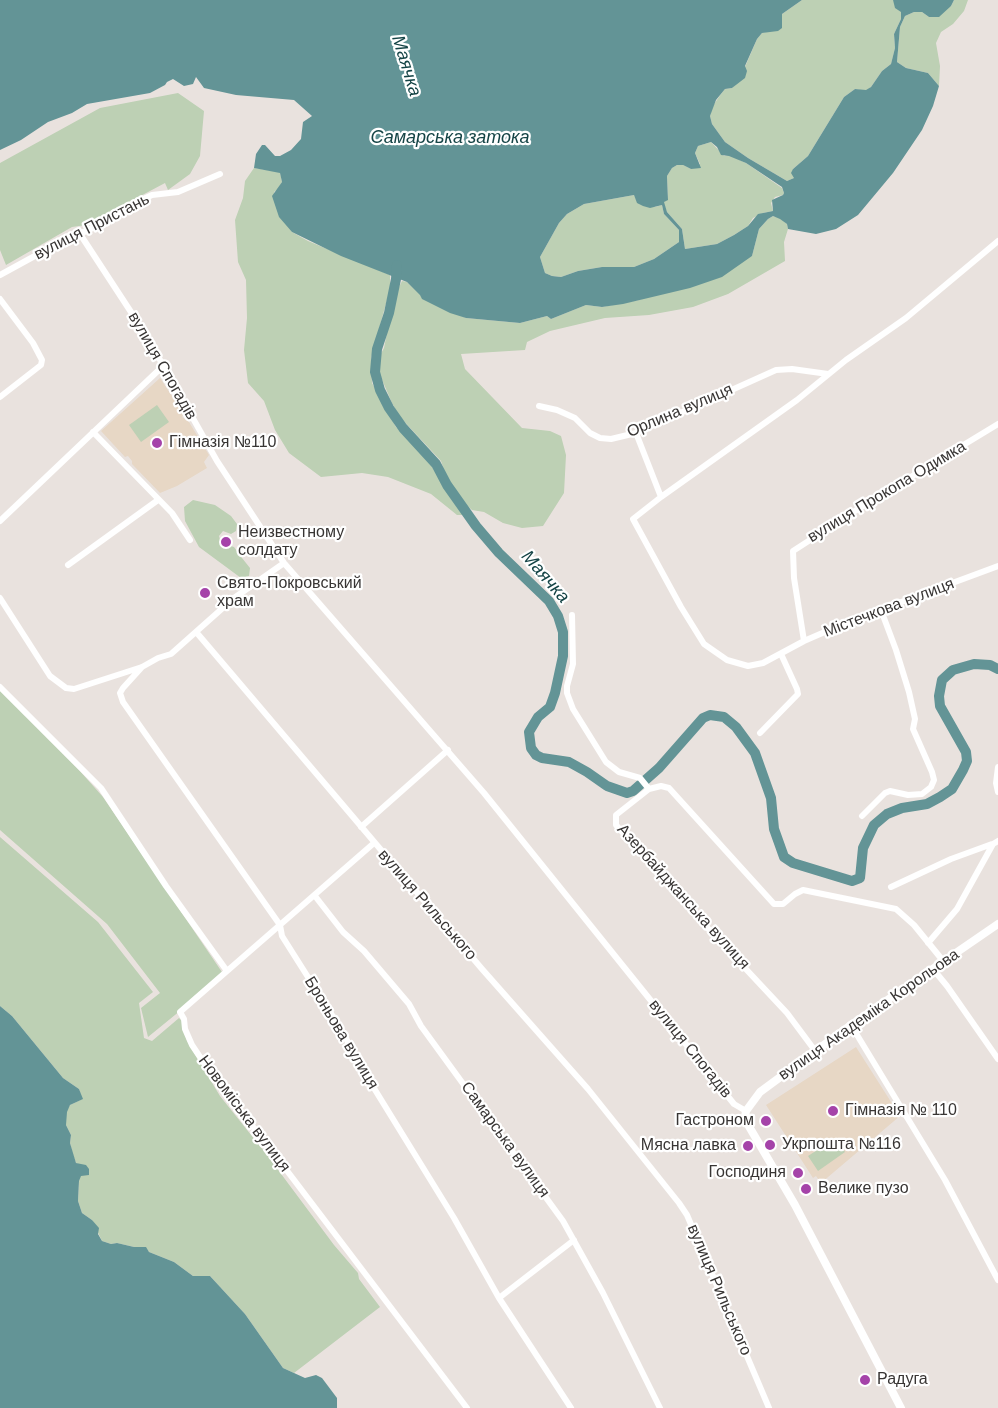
<!DOCTYPE html>
<html>
<head>
<meta charset="utf-8">
<style>
  body { margin:0 }
  canvas { display:block; background:#e9e2de }
</style>
</head>
<body>
<canvas width="998" height="1408"></canvas>
<script>
const ctx = document.querySelector('canvas').getContext('2d');
ctx.lineJoin = 'round';
function paint(path, color) { ctx.fillStyle = color; ctx.fill(path, 'evenodd'); }
const poly = rows => new Path2D(rows.map(r => 'M' + r).join(''));
function trace(path, color, width, dash) { ctx.strokeStyle = color; ctx.lineWidth = width; ctx.lineCap = dash ? 'butt' : 'round'; ctx.setLineDash(dash || []); ctx.stroke(path); }
function write(font, color, halo, rows, align = 'center') {
  ctx.font = font + ' Arial,sans-serif'; ctx.lineWidth = 4.5; ctx.setLineDash([]); ctx.textBaseline = 'middle'; ctx.strokeStyle = halo; ctx.fillStyle = color; for (const [text, x, y, turn = 0] of rows) {
    ctx.save(); ctx.translate(x, y); ctx.rotate((+turn || 0) * Math.PI / 180); ctx.textAlign = isNaN(turn) ? turn : align; if (halo) ctx.strokeText(text, 0, 0); ctx.fillText(text, 0, 0); ctx.restore();
  }
}
paint(poly([
  [160,378,184,414,182,417,189,422,209,455,204,462,207,468,177,486,160,493,132,464,132,461,128,456,125,457,101,431],
  [856,1047,900,1116,821,1183,816,1176,813,1178,766,1105]
]), '#e7d7c5');
paint(poly([
  [802,0,893,0,901,11,901,19,894,34,895,48,891,64,882,71,871,87,866,91,855,89,844,97,808,156,793,169,794,178,787,181,748,158,725,142,712,124,710,116,712,107,721,94,725,89,732,88,739,81,757,39,762,33,782,27,782,14],
  [954,0,968,0,964,11,953,24,941,32,936,43,940,66,939,86,928,73,906,68,897,62,900,27,905,16,914,12,922,12,929,17,951,6],
  [178,93,204,111,200,156,190,174,168,190,165,183,86,225,72,227,6,265,0,250,0,163,100,108],
  [711,142,724,156,729,155,746,163,782,188,784,193,783,195,775,197,771,203,773,211,763,213,753,218,748,226,734,235,717,244,685,249,682,229,667,212,663,202,668,199,667,176,672,168,677,165,683,165,691,169,700,164,695,153,698,146],
  [254,168,280,172,282,182,278,189,274,192,292,232,308,241,390,275,390,289,371,358,372,383,396,427,424,453,454,503,464,515,457,515,431,494,388,477,362,473,321,477,289,453,275,430,264,401,248,383,244,350,247,318,246,280,238,262,235,220,243,198,245,181],
  [634,195,636,199,655,207,662,205,664,214,679,230,679,242,654,259,634,267,602,267,578,271,561,277,552,276,545,273,540,257,559,223,567,214,584,204],
  [773,216,780,218,787,224,788,229,784,242,785,261,728,294,693,307,649,315,605,318,550,331,527,342,525,350,461,354,465,369,522,428,550,431,561,436,566,455,564,493,543,526,522,528,503,523,484,512,472,510,463,502,447,479,441,461,399,416,392,403,380,375,378,359,384,348,394,297,402,281,407,282,421,295,466,318,520,323,547,316,551,319,586,305,602,307,639,300,752,256,759,229,768,219],
  [157,405,169,422,141,442,129,425],
  [193,500,215,505,231,516,237,524,236,531,231,534,223,531,219,536,221,543,234,547,242,558,250,568,249,576,241,578,199,547,185,521,184,507],
  [0,690,79,770,103,797,224,975,148,1037,141,1008,160,993,107,924,0,830],
  [0,837,98,922,153,992,139,1003,144,1038,152,1041,179,1018,182,1021,187,1041,220,1096,267,1155,334,1245,358,1273,359,1279,380,1307,294,1373,283,1368,245,1314,210,1276,193,1276,174,1262,149,1252,145,1247,134,1247,117,1243,111,1244,102,1241,92,1220,82,1213,78,1201,80,1165,76,1163,73,1155,70,1143,71,1135,66,1125,66,1112,70,1105,82,1099,79,1089,63,1078,12,1016,0,1006],
  [836,1138,845,1152,818,1171,808,1156]
]), '#bdd0b4');
paint(poly([
  [0,0,802,0,782,14,782,28,778,31,762,33,757,39,745,66,747,71,745,78,732,88,725,89,716,100,710,116,712,124,725,142,748,158,787,181,794,178,791,173,793,169,808,156,844,97,855,89,866,90,871,87,882,71,891,64,895,48,894,34,901,19,901,12,895,8,893,0,954,0,951,6,939,17,929,17,922,12,914,12,905,16,900,27,897,62,906,68,928,73,939,86,933,106,922,130,893,173,858,215,836,229,816,234,788,229,787,224,780,219,773,216,768,219,759,229,752,256,722,277,690,288,623,304,602,307,586,305,551,319,547,316,520,323,466,318,450,313,422,299,420,295,407,282,341,256,292,232,279,217,272,196,282,182,280,173,254,168,256,154,262,145,265,145,275,156,280,156,291,150,301,139,303,122,312,116,294,100,236,95,204,88,196,77,193,84,184,86,173,79,167,82,165,85,150,93,87,104,72,113,48,122,21,140,0,150],
  [711,142,717,147,721,155,729,156,746,163,782,187,784,193,783,195,772,200,773,211,758,214,748,226,734,235,717,244,685,249,682,229,667,212,664,202,668,200,667,176,672,168,677,165,683,165,691,169,701,168,695,153,698,146],
  [634,195,637,203,643,206,650,208,662,205,664,214,679,230,679,242,654,259,634,267,602,267,578,271,561,277,552,276,545,273,540,257,559,223,567,214,584,204],
  [0,1006,12,1016,63,1078,79,1089,83,1099,70,1105,67,1112,66,1125,71,1135,70,1143,76,1163,86,1165,89,1169,89,1175,81,1176,79,1181,78,1201,82,1213,92,1220,99,1228,98,1234,102,1241,111,1244,117,1243,134,1247,146,1247,149,1252,174,1262,193,1276,210,1276,245,1314,283,1368,305,1378,316,1375,322,1378,337,1398,337,1408,0,1408]
]), '#639496');
trace(poly([
  [397,265,396,279,389,313,377,349,375,372,380,390,389,408,403,428,436,464,447,485,476,526,499,553,549,601,558,616,563,632,563,656,555,693,550,707,538,717,529,732,531,748,536,755,542,758,569,762,587,772,607,786,627,793,633,791,659,768,703,718,710,715,724,717,736,727,755,753,771,798,774,829,784,857,793,863,852,881,860,878,863,848,874,825,887,814,902,808,927,804,940,797,952,789,963,770,967,761,966,752,940,706,939,696,942,680,953,670,974,664,990,665,998,669]
]), '#639496', 10);
trace(poly([
  [80,234,146,335,217,461,284,563,484,793,734,1104,746,1111],
  [998,241,906,318,846,360,797,400,661,497,633,519,681,607,704,644,727,660,748,666,763,663,804,641,850,621,998,566],
  [0,275,75,234,88,231,101,221,137,202,152,195,178,192,220,174],
  [0,299,33,343,42,360,41,365,0,397],
  [539,406,557,410,575,418,590,433,600,438,611,439,636,433,776,370,792,369,828,374],
  [93,432,172,513,190,540],
  [636,433,661,497],
  [0,521,163,366],
  [68,565,158,500],
  [0,598,50,676,66,688,74,689,142,667,158,658,171,654,234,598,284,563],
  [572,615,573,664,567,686,567,693,573,709,606,762,619,772,640,778,649,789],
  [197,633,482,969,588,1089,679,1203,687,1215,769,1408],
  [804,641,794,578,793,551,858,509,998,424],
  [142,667,123,688,120,693,123,702,280,925,282,936,344,1034,356,1059,454,1218,499,1298,571,1408],
  [0,687,101,788,166,886,227,971],
  [760,733,798,694,797,689,781,654],
  [998,767,996,783,998,792],
  [862,816,885,793,890,791,908,795,922,794,931,787,934,780,932,772,913,729,915,719,909,692,896,650,881,610],
  [361,827,448,750],
  [374,843,180,1012,184,1019,185,1029,192,1045,214,1078,266,1143,467,1408],
  [891,887,951,859,992,844],
  [315,896,343,932,364,951,409,1004,421,1026,563,1221,603,1293,660,1408],
  [928,943,957,909,993,844,998,841],
  [933,969,947,986,998,1059],
  [851,1025,945,1180,998,1280],
  [816,1052,787,1013,700,920,616,825,616,815,649,789,661,786,669,788,774,904,783,904,795,894,803,890,896,909,914,925,944,962],
  [499,1298,574,1240]
]), '#fff', 6);
trace(poly([
  [901,1408,795,1205,747,1123,745,1117,746,1111,760,1092,851,1025,998,924]
]), '#fff', 8);
for (const [x, y, r, color] of [
  [157,443,6,"#a543a9"],
  [226,542,6,"#a543a9"],
  [205,593,6,"#a543a9"],
  [833,1111,6,"#a543a9"],
  [766,1121,6,"#a543a9"],
  [770,1145,6,"#a543a9"],
  [748,1146,6,"#a543a9"],
  [798,1173,6,"#a543a9"],
  [806,1189,6,"#a543a9"],
  [865,1380,6,"#a543a9"]
]) { const dot = new Path2D(); dot.arc(x, y, r, 0, 2 * Math.PI); ctx.fillStyle = color; ctx.fill(dot); trace(dot, '#fff', 2); }
write('16px', '#383534', '#fff', [
  ["вулиця Пристань",92,227,-27],
  ["вулиця Спогадів",162,366,60],
  ["Орлина вулиця",680,411,-23],
  ["вулиця Прокопа Одимка",887,492,-31],
  ["Містечкова вулиця",889,608,-21],
  ["Азербайджанська вулиця",683,897,48],
  ["вулиця Рильського",427,905,49],
  ["вулиця Академіка Корольова",869,1015,-35],
  ["Броньова вулиця",341,1033,59],
  ["вулиця Спогадів",690,1049,51],
  ["Новоміська вулиця",244,1114,53],
  ["Самарська вулиця",505,1140,54],
  ["вулиця Рильського",719,1290,67]
]);
write('16px', '#383534', '#fff', [
  ["Гімназія №110",169,443],
  ["Неизвестному",238,533],
  ["солдату",238,551],
  ["Свято-Покровський",217,584],
  ["храм",217,602],
  ["Гімназія № 110",845,1111],
  ["Гастроном",754,1121,"right"],
  ["Укрпошта №116",782,1145],
  ["Мясна лавка",736,1146,"right"],
  ["Господиня",786,1173,"right"],
  ["Велике пузо",818,1189],
  ["Радуга",877,1380]
], 'left');
write('italic 18px', '#154446', '#fff', [
  ["Маячка",406,66,73],
  ["Самарська затока",450,138],
  ["Маячка",545,577,49]
]);
</script>
</body>
</html>
